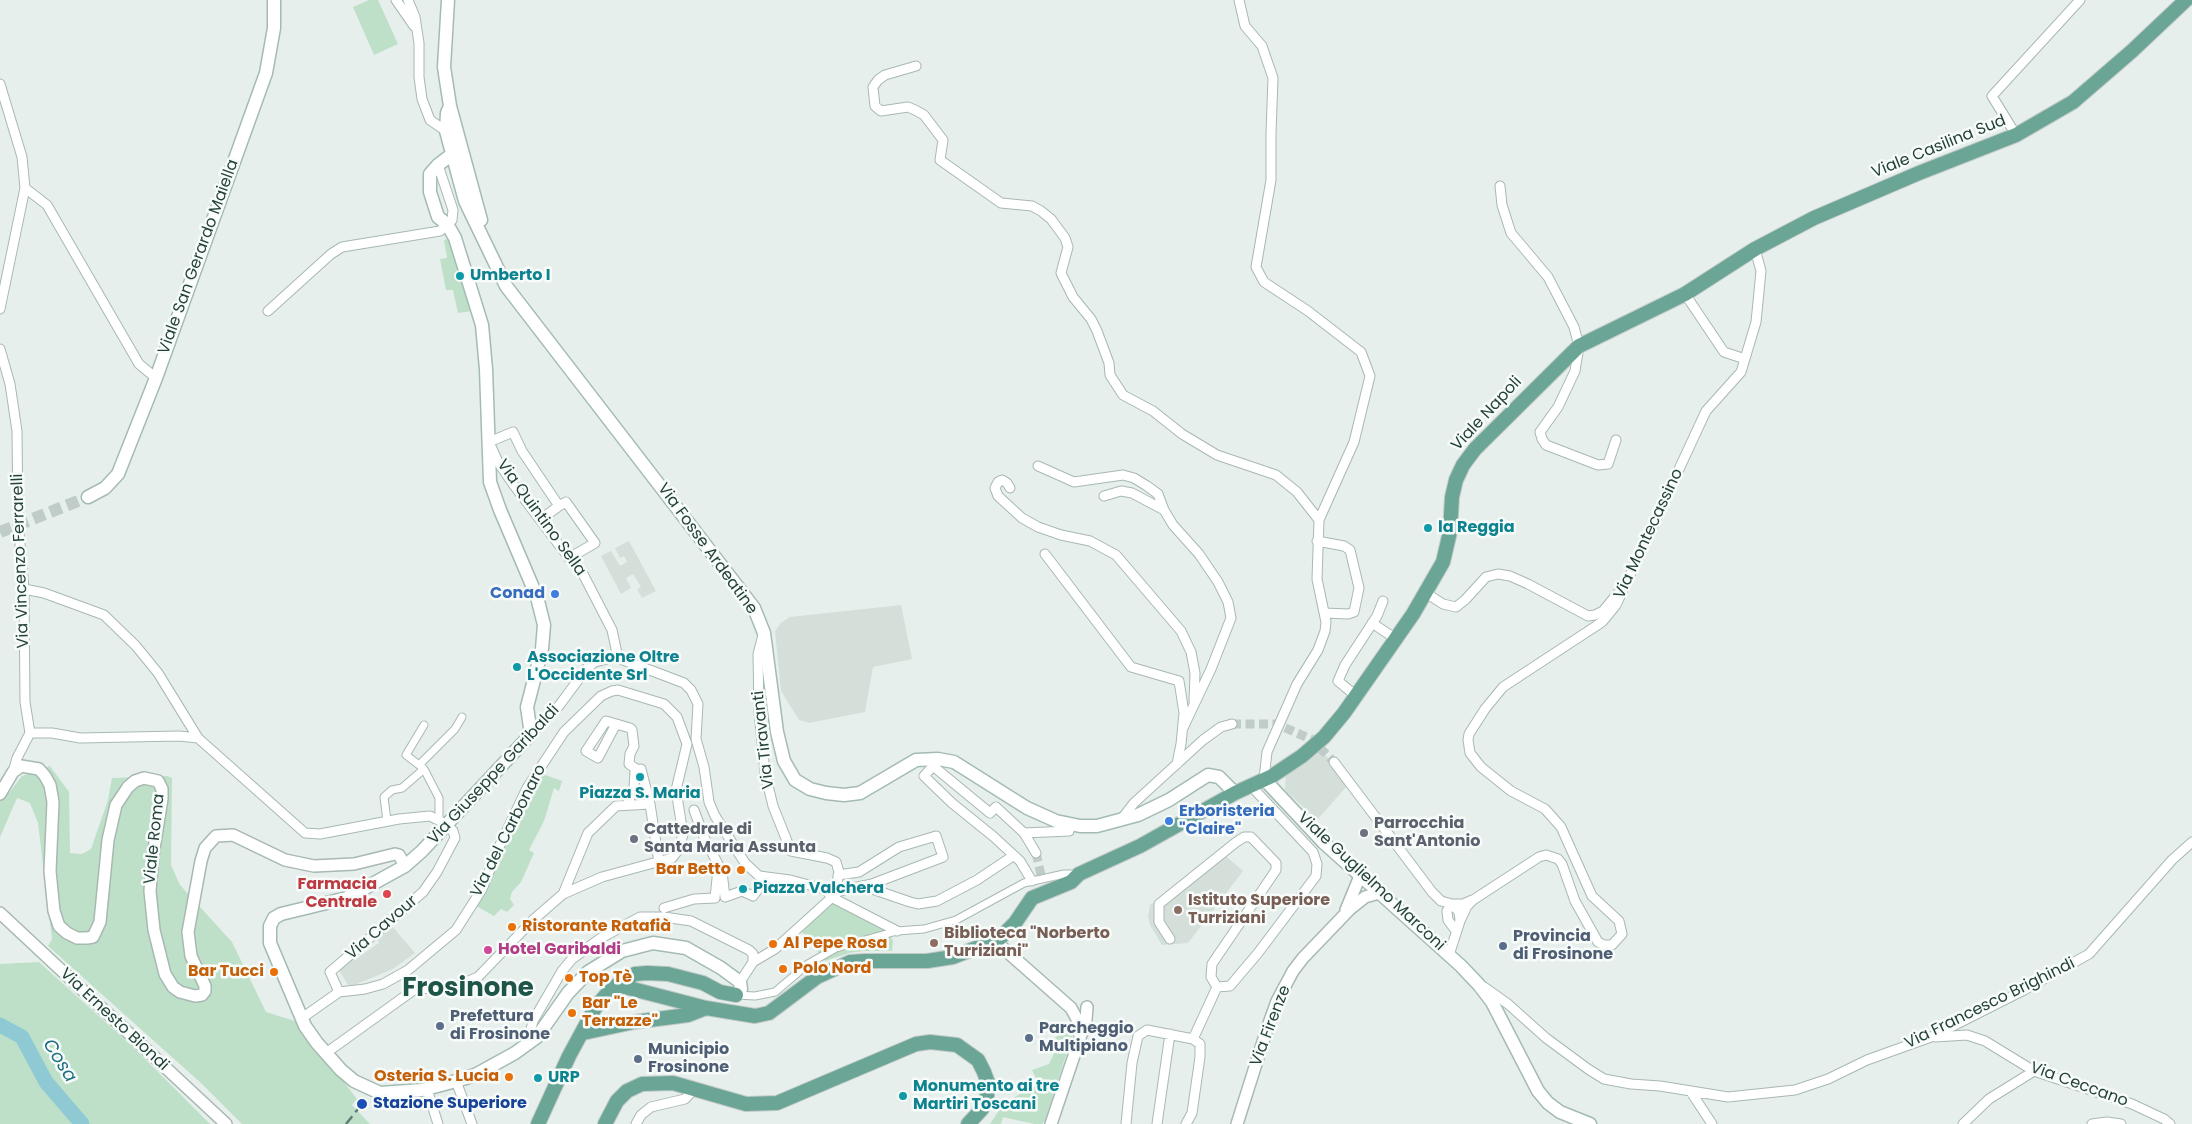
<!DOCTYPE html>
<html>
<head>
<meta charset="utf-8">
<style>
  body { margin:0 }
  canvas { display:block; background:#e6efeb }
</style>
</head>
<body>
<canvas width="2192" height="1124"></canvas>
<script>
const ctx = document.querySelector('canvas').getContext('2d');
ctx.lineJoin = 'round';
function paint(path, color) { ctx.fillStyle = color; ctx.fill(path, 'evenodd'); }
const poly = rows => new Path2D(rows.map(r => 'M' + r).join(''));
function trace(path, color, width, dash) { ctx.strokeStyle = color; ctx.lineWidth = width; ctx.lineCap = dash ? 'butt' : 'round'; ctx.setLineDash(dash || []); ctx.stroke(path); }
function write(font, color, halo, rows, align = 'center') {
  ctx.font = font + ' Poppins,sans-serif'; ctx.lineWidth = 5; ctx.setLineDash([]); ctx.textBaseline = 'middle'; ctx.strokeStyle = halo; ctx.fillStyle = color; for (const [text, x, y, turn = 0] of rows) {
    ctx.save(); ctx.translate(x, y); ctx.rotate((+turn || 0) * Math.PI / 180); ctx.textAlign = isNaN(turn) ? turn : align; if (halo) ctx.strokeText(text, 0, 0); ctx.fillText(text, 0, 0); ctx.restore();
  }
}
paint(poly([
  [629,541,656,591,642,598,637,589,641,587,633,574,626,578,631,588,621,594,601,556,611,551,620,566,627,562,624,556,620,558,615,548],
  [901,605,912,659,873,667,865,712,809,723,799,720,781,691,775,631,781,623,790,617],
  [1318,747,1335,766,1347,786,1317,820,1285,790,1286,769],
  [1221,852,1243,871,1188,943,1162,945,1150,925,1148,916,1150,905],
  [391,925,415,953,393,969,352,986,348,985,339,970,353,956,356,959,379,943,376,938]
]), '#d4dfda');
paint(poly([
  [369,0,378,0,398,44,374,55,353,7],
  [451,238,480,310,458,313,453,290,446,290,440,259,447,258,444,240],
  [50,766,69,792,70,853,82,854,91,849,108,800,112,778,167,776,172,778,171,865,180,885,232,942,266,1012,298,1022,357,1099,352,1105,370,1124,242,1124,202,1084,48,946,52,939,38,823,30,803,17,798,0,837,0,786,9,793,22,776],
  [540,773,562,781,559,791,554,788,544,821,529,850,534,853,521,882,512,892,510,899,514,905,507,912,501,909,494,916,476,906,529,791],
  [830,903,838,905,888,931,893,941,892,951,863,951,849,953,825,961,802,932],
  [39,962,134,1048,210,1124,0,1124,0,964],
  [1068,1026,1071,1027,1072,1036,1045,1121,1042,1124,1034,1124,1003,1117,1001,1124,990,1124,1003,1104,1038,1083,1032,1070,1049,1064,1053,1056,1056,1037]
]), '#bfe0c8');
trace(poly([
  [0,1025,22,1037,46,1082,82,1124]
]), '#8ec9d4', 15);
trace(poly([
  [1232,724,1276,724,1311,739,1334,762],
  [1036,853,1042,879]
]), '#bfccc8', 9, [9, 4.5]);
trace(poly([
  [0,532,88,497]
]), '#bfccc8', 12, [12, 6]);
const pedestrian = poly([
  [420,764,455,729,462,717],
  [423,768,406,755,424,725],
  [387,821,384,797,392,790,402,788,424,769,439,798,439,820],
  [736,995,755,996,775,992,808,964,836,948,897,931,924,929,956,920,1024,883,1064,874,1079,874]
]);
const minor = poly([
  [396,0,414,26],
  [408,0,415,17,419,43,419,77,422,99,430,120,446,131],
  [1239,0,1245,26,1262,46,1273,78,1271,133,1271,180,1256,267,1264,282,1308,311,1361,352,1370,376,1354,442,1319,520,1317,579,1326,622,1325,631,1318,650,1297,684,1267,752,1264,779],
  [916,66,885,75,878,80,873,87,875,106,881,111,908,107,915,110,924,115,943,140,940,160,1001,203,1032,206,1041,211,1051,219,1065,238,1068,247,1061,273,1073,297,1091,319,1097,331,1109,363,1110,375,1123,395,1153,411,1182,434,1217,455,1276,475,1297,492,1319,520],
  [0,84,22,157,25,188,0,309],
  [2016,135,1992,96,2080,0],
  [1500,186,1502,205,1511,233,1548,277,1574,327,1579,346,1575,371,1558,407,1540,432,1542,439,1546,445,1598,465,1608,464,1616,440],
  [25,188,47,205,139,364,156,378],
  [1685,294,1724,352,1745,359],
  [268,311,331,254,342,247,440,231,447,224,452,220,453,210,438,165],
  [0,349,10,384,17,431,18,521,24,589,25,702,30,733,17,758,13,772],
  [1038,466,1074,482,1123,475,1134,478,1147,486,1158,494,1164,510,1173,525,1199,554,1218,582,1228,602,1231,618,1211,669,1183,728],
  [1010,488,1007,483,1002,480,998,482,995,488,998,496,1022,518,1038,527,1061,535,1090,541,1116,555,1181,631,1191,652,1195,673,1194,701],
  [1104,496,1121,491,1132,493,1164,510],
  [559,506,566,502,595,543,569,558],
  [541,519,559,506,522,451,513,432,489,442,498,462,513,484,569,558,582,572,612,630,618,658],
  [1317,541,1344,546,1350,550,1359,588,1354,612,1348,614,1324,613],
  [1045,554,1131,667,1179,681,1184,713,1181,744,1177,764],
  [24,589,44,593,104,615,136,646,158,673,198,738,305,833,320,834,399,819,430,816,446,824,453,831,455,838,437,872,423,892,330,972,339,992],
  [1426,593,1443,604,1456,607,1465,600,1486,577,1498,574,1510,576,1528,584,1588,616,1595,615,1603,611,1617,594,1622,593],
  [1372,623,1396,639],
  [763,635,758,654,759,712,765,773,773,806,791,851,827,858,836,862,839,872,836,889,833,895],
  [1356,696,1338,681,1345,665,1377,616,1383,601],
  [616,724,598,758,586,751,606,721,630,728,632,730,634,746,630,754,629,764,638,770],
  [30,733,52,733,80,738,179,736,198,738],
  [531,734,558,707,587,668,595,662,611,658,618,658,684,683,691,690,698,704,696,739,704,767,709,802,715,816,745,863,759,876,790,880,821,888,827,891,831,897,897,931],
  [1334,762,1432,892,1441,901,1452,904,1459,912,1460,921],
  [627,805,634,788,635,771,641,769,650,804,659,862],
  [694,810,704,837,722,872,725,897,742,891,753,896,767,877],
  [1120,821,1134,803,1203,740,1221,727,1232,724],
  [1024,833,1036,853],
  [1032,881,1020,861,994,837,952,803,924,776,933,766,990,813,996,807,1024,833,1069,831,1070,825],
  [868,885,875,890,910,902,918,904,937,901,977,880,1013,856],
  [563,894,588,833,616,806,650,804],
  [664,908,694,899,715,898,718,869],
  [1456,931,1448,920,1447,911,1452,904,1463,904,1472,900],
  [1170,939,1159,922,1159,904,1235,843,1244,837,1251,837,1276,863,1276,870,1212,964,1211,977,1217,987,1230,986,1258,953,1316,876,1317,864,1313,852,1251,786],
  [1449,955,1460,921,1467,906,1473,900,1539,857,1546,855,1558,859,1562,864,1575,901,1598,942,1604,945,1612,945,1622,934,1619,921,1592,896,1561,827,1545,809,1511,791,1481,767,1470,753,1468,740,1469,734,1485,709,1503,687,1596,626,1603,621,1616,605,1706,411,1741,372,1756,322,1761,271,1755,249],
  [740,982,753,962,775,949,839,891,872,884,943,857,936,836,899,847,859,872,838,875],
  [1484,987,1508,1004,1546,1038,1588,1069,1604,1079,1631,1084,1660,1086,1728,1097,1795,1090,1828,1079,1867,1060,1931,1037,2024,990,2089,954,2172,860,2192,842],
  [302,1018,339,992,365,989,383,984,408,970,456,930,482,889,500,845,527,788,564,732,601,696,612,691,618,690,664,704,677,717,687,744],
  [537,1037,531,1029,533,1021,562,971,572,959,601,938,640,917,664,917,691,921,749,950,753,954,753,962],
  [1935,1037,1967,1035,1985,1041,2034,1071,2132,1104,2164,1119,2170,1124],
  [326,1053,415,989,455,987,478,977,533,920,563,894,602,877,672,858,679,849,683,834,676,790,687,744],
  [456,1081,472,1124],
  [427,1089,438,1124],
  [1691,1092,1712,1124],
  [636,1124,641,1115,651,1107,685,1099,695,1088],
  [1126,1124,1132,1063,1138,1036,1147,1030,1193,1039,1217,987],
  [1157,1124,1170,1034],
  [1186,1124,1192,1113,1200,1057,1200,1044,1193,1039],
  [1963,1124,1989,1099,2034,1071],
  [2092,1124,2107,1122,2121,1124]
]);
const tertiary = poly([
  [0,794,13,772,21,766,39,769,45,776,50,785,53,802,50,871,54,911,59,926,67,933,77,938,87,938,93,937,100,922,108,840,116,805,128,787,135,781,144,778,158,781,162,789,162,799,153,855,150,891,154,930,165,974,173,987,180,992,195,996,202,995,205,991,205,986,191,956,188,932,201,861,205,848,216,836,233,835,285,860,314,866,354,864,395,854,399,855,405,866],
  [1346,910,1360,876],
  [0,913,226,1124],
  [995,941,1071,1008,1078,1021,1080,1037],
  [1051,1124,1086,1020,1087,1007],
  [1237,1124,1268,1026,1277,1001,1293,971,1303,958,1350,909,1365,897,1379,893]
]);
const secondary = poly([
  [448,0,444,67,450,106,481,220],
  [450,106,447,113,446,131,465,201,506,286,754,608,764,633,777,732,784,761,795,780,810,789,826,793,844,795,860,793,916,760,938,759,954,762,1027,808,1056,821,1080,826,1097,826,1138,815,1169,800,1208,775,1219,777,1235,793],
  [451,155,438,165,430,174,430,192,438,217,447,224,455,238,482,325,486,369,490,482,500,510,537,597,544,625,542,649,527,707,531,734,422,851,405,866,347,898,281,914,274,918,270,926,270,943,305,1026,317,1043,341,1070,354,1081,380,1093,422,1090,456,1081,475,1075,515,1053,537,1037,568,993,588,972,622,951,653,943,686,948,721,968,740,982,741,989,736,995],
  [88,497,105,488,118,474,156,378,266,73,274,28,274,0],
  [1264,779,1324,843,1461,966,1479,985,1492,1002,1538,1091,1548,1103,1560,1112,1590,1124]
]);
const primary = poly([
  [617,985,706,1008,755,1016,769,1013,817,977,850,962,865,961,927,961,953,957,999,939,1015,923,1032,898,1071,882,1079,874,1140,846,1235,793,1272,776,1302,756,1324,737,1344,713,1413,614,1443,562,1450,532,1452,497,1456,480,1463,465,1475,449,1579,346,1685,294,1755,249,1814,218,1919,173,2016,135,2073,102,2132,51,2186,0],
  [583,1033,634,1022,688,1015,706,1008],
  [538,1124,569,1056,595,1008,606,995,617,985,635,974,647,973,668,974,703,983,720,992,736,995],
  [605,1124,617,1101,627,1091,642,1084,673,1083,746,1104,777,1103,916,1044,930,1042,957,1045,978,1060,984,1072,988,1083,987,1096,982,1109,968,1124]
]);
trace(pedestrian, '#a8b8b2', 9);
trace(minor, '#a8b8b2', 11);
trace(tertiary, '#a8b8b2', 14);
trace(secondary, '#a4bbb3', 15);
trace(primary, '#c2cac8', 16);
trace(pedestrian, '#fff', 7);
trace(minor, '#fff', 9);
trace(tertiary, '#fff', 11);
trace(secondary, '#fff', 12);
trace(primary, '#6aa596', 14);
trace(poly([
  [346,1124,362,1104]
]), '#5f7d75', 2.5, [10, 5]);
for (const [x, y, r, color] of [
  [460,276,5,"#0f9aa8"],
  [1428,528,5,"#0f9aa8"],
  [555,594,5,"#3f7fe0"],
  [517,667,5,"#0f9aa8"],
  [640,777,5,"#0f9aa8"],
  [1169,821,5,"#3f7fe0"],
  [1364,833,5,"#6b7280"],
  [634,839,5,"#6b7280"],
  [741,870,5,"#e8710a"],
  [743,889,5,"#0f9aa8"],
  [387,894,5,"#e0444e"],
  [1178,910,5,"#8d6e63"],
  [512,927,5,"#e8710a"],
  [934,943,5,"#8d6e63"],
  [773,944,5,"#e8710a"],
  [1503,946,5,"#5c6f8a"],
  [488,950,5,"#d1479c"],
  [783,969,5,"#e8710a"],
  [274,972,5,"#e8710a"],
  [569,978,5,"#e8710a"],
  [572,1013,5,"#e8710a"],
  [440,1026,5,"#5c6f8a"],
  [1029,1038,5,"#5c6f8a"],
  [638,1059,5,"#5c6f8a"],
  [509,1077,5,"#e8710a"],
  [538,1078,5,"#0f9aa8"],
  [903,1096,5,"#0f9aa8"],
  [362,1104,6,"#1a4fb4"]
]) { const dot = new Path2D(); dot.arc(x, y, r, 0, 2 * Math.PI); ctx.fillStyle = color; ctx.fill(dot); trace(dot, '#f7fbf9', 2); }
write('16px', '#24423a', '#f7fbf9', [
  ["Viale Casilina Sud",1939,147,-22],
  ["Viale San Gerardo Maiella",199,257,-70],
  ["Viale Napoli",1487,414,-47],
  ["Via Quintino Sella",541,518,54],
  ["Via Montecassino",1649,534,-65],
  ["Via Fosse Ardeatine",707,549,54],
  ["Via Vincenzo Ferrarelli",21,561,-92],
  ["Via Tiravanti",764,740,-96],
  ["Via Giuseppe Garibaldi",494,775,-47],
  ["Via del Carbonaro",509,831,-63],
  ["Viale Roma",155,839,-84],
  ["Viale Guglielmo Marconi",1371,882,43],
  ["Via Cavour",382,928,-41],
  ["Via Francesco Brighindi",1990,1004,-26],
  ["Via Ernesto Biondi",114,1020,43],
  ["Via Firenze",1271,1026,-69],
  ["Via Ceccano",2079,1085,20]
]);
write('bold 16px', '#0d838f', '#f7fbf9', [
  ["Umberto I",470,276],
  ["la Reggia",1438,528],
  ["Associazione Oltre",527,658],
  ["L'Occidente Srl",527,676],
  ["Piazza S. Maria",640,794,"center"],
  ["Piazza Valchera",753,889],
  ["URP",548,1078],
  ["Monumento ai tre",913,1087],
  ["Martiri Toscani",913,1105]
], 'left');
write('bold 16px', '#366cbe', '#f7fbf9', [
  ["Conad",545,594],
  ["Erboristeria",1179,812,"left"],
  ["\"Claire\"",1179,830,"left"]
], 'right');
write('bold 16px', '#5b616d', '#f7fbf9', [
  ["Parrocchia",1374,824],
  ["Sant'Antonio",1374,842],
  ["Cattedrale di",644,830],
  ["Santa Maria Assunta",644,848]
], 'left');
write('bold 16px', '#c56008', '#f7fbf9', [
  ["Bar Betto",731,870,"right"],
  ["Ristorante Ratafià",522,927],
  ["Al Pepe Rosa",783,944],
  ["Polo Nord",793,969],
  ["Bar Tucci",264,972,"right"],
  ["Top Tè",579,978],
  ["Bar \"Le",582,1004],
  ["Terrazze\"",582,1022],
  ["Osteria S. Lucia",499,1077,"right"]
], 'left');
write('bold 16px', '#be3a42', '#f7fbf9', [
  ["Farmacia",377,885],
  ["Centrale",377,903]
], 'right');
write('bold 16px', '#785e54', '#f7fbf9', [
  ["Istituto Superiore",1188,901],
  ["Turriziani",1188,919],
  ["Biblioteca \"Norberto",944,934],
  ["Turriziani\"",944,952]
], 'left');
write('bold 16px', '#4e5e75', '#f7fbf9', [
  ["Provincia",1513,937],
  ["di Frosinone",1513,955],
  ["Prefettura",450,1017],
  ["di Frosinone",450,1035],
  ["Parcheggio",1039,1029],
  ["Multipiano",1039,1047],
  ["Municipio",648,1050],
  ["Frosinone",648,1068]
], 'left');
write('bold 16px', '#b23c85', '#f7fbf9', [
  ["Hotel Garibaldi",498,950]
], 'left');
write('bold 16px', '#164399', '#f7fbf9', [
  ["Stazione Superiore",373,1104]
], 'left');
write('italic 18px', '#1c6f80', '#f7fbf9', [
  ["Cosa",59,1061,58]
]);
write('bold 26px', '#1f5548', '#f7fbf9', [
  ["Frosinone",468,989]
]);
</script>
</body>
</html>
